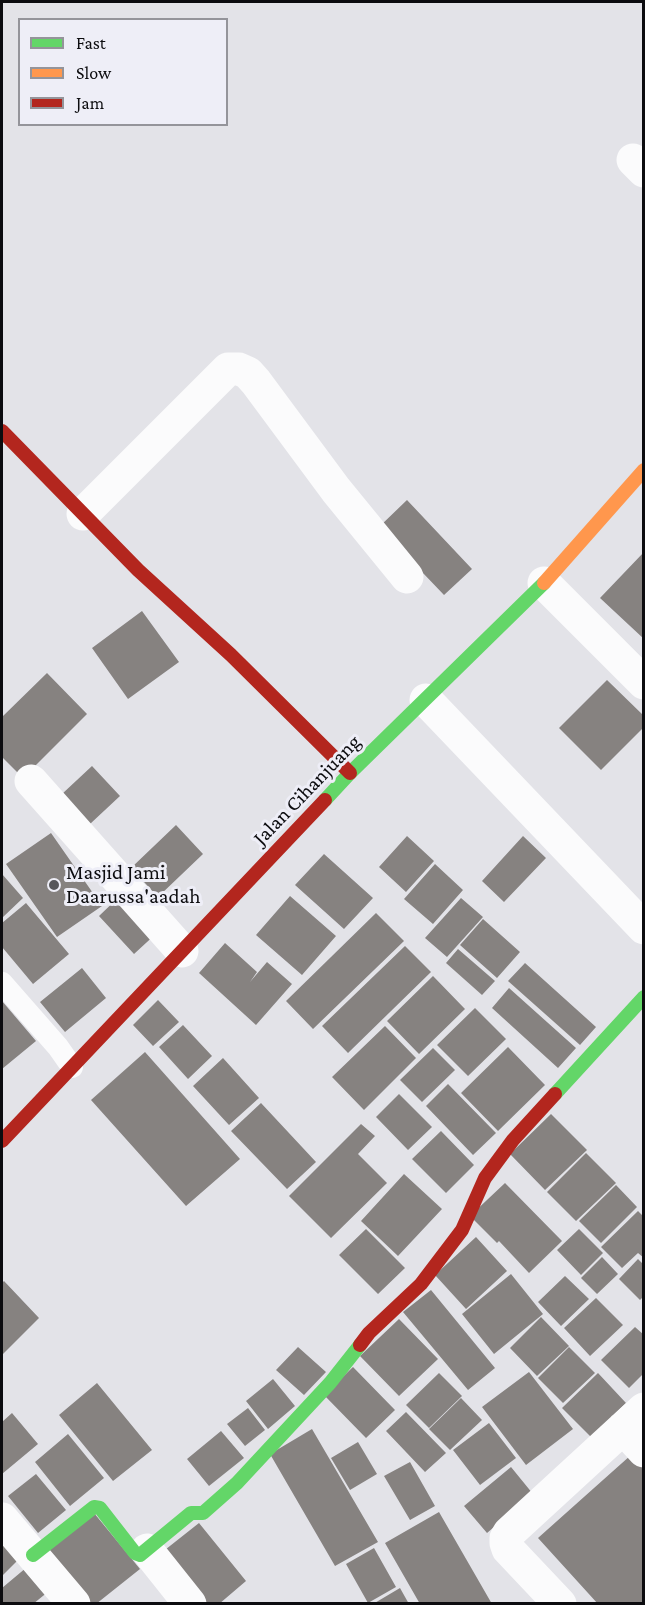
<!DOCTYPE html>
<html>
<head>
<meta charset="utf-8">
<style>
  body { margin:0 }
  #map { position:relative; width:645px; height:1605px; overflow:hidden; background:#e3e3e8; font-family:"Crimson Pro",serif }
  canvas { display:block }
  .frame { position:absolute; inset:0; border:3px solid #0c0c0f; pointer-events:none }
  .legend { position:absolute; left:18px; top:18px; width:210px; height:108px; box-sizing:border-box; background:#eeeef7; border:2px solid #94949a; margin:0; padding:8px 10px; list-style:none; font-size:18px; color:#0c0c0f }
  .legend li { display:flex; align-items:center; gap:12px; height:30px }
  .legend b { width:30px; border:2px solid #94949a }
</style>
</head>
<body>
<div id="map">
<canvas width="645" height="1605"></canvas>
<div class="frame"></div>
<ul class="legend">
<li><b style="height:8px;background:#63d668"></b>Fast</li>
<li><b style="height:8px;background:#ff974d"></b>Slow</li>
<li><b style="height:8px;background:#b3261e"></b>Jam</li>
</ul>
</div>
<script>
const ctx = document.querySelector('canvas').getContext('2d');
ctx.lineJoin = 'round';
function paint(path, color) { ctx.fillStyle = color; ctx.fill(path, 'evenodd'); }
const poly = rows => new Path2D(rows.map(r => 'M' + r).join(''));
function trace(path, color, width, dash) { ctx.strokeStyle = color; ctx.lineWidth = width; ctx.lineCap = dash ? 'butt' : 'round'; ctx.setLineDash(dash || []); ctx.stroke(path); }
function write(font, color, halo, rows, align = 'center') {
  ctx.font = font + ' "Crimson Pro",serif'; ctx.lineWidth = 6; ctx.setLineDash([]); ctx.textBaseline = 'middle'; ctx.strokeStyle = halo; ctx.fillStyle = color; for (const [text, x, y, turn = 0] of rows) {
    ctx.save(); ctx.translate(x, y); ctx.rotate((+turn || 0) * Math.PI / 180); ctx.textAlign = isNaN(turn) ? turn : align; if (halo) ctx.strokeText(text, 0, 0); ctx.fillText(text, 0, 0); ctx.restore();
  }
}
paint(poly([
  [407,500,472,569,444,595,379,527],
  [644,552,644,639,600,598],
  [142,611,179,662,128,699,92,648],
  [47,673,87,714,23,778,2,757,2,717],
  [607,680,644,716,644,727,601,770,559,728],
  [92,766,120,796,90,824,62,794],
  [176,825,203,854,158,897,131,868],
  [51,833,102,906,57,937,6,864],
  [407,836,434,861,406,892,379,867],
  [523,836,546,858,504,902,482,881],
  [324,854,373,898,344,929,295,885],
  [435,864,463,890,433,924,404,899],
  [2,874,23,898,2,918],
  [123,893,159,931,134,954,99,916],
  [290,896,336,936,302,975,256,935],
  [461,898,483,917,447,957,425,938],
  [26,903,69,954,33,984,2,947,2,923],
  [376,913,404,941,313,1029,286,1001],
  [483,919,520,952,497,978,460,945],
  [225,943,257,972,250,982,267,962,292,984,256,1025,199,973],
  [405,946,431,972,348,1053,322,1026],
  [458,949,495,981,482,995,446,963],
  [525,963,596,1027,580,1045,508,981],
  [82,968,106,998,65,1032,40,1002],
  [433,976,465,1009,419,1054,387,1021],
  [509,988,576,1048,558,1068,492,1008],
  [158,1000,179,1022,153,1046,133,1025],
  [2,1001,36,1041,2,1069],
  [475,1008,506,1039,468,1076,437,1045],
  [183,1025,212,1056,188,1079,159,1047],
  [385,1026,416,1058,364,1110,332,1077],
  [508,1047,545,1085,498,1131,461,1093],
  [433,1048,455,1070,422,1102,400,1080],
  [145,1052,240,1159,186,1206,91,1100],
  [223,1058,259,1098,229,1125,193,1086],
  [448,1084,496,1133,473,1155,426,1106],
  [399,1094,432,1127,408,1150,376,1117],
  [261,1103,316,1162,287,1189,231,1131],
  [551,1114,587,1150,545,1190,510,1154],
  [361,1124,375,1136,358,1154,387,1183,331,1238,289,1196],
  [441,1131,474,1165,446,1193,412,1159],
  [586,1153,616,1183,576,1221,547,1192],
  [404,1174,442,1209,398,1256,361,1221],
  [505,1183,562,1241,529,1273,499,1241,497,1243,470,1216],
  [616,1185,637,1207,601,1243,579,1221],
  [638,1211,644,1217,644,1258,638,1253,622,1268,601,1247],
  [366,1229,405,1268,378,1294,339,1255],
  [579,1229,603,1253,581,1275,557,1250],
  [476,1237,507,1271,466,1309,435,1275],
  [602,1257,618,1274,597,1294,581,1278],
  [638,1259,644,1265,644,1296,640,1300,619,1279],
  [511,1274,543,1314,494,1354,462,1314],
  [565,1276,589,1299,561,1326,538,1302],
  [4,1281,39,1318,2,1355,2,1283],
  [431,1290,495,1368,468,1390,403,1312],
  [596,1298,623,1325,590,1356,564,1328],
  [541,1317,569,1346,537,1376,510,1348],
  [399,1319,438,1359,399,1396,360,1356],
  [635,1327,644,1335,644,1373,629,1388,601,1360],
  [298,1347,326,1372,304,1395,276,1370],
  [569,1347,595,1373,563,1403,538,1378],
  [353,1367,395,1410,366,1438,324,1395],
  [529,1372,573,1429,526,1465,482,1407],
  [439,1373,462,1396,429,1428,406,1405],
  [598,1373,626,1403,591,1437,562,1408],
  [273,1379,295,1406,268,1429,246,1401],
  [97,1383,152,1450,113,1481,59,1415],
  [461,1398,482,1420,450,1450,429,1429],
  [248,1408,265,1430,245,1446,227,1424],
  [406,1412,446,1453,425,1472,386,1431],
  [12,1413,38,1444,2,1474,2,1422],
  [489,1423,516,1458,480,1485,453,1450],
  [312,1429,378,1542,335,1566,270,1454],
  [221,1431,244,1458,209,1486,187,1459],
  [68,1434,104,1478,70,1506,35,1462],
  [358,1442,377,1474,350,1490,331,1458],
  [631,1455,644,1469,644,1604,598,1604,538,1538],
  [410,1462,435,1506,410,1520,384,1476],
  [511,1467,533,1494,487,1533,464,1506],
  [36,1474,66,1510,38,1533,8,1496],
  [439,1512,492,1604,420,1604,385,1543],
  [94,1513,140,1569,96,1604,85,1604,44,1554],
  [199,1523,246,1581,219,1604,194,1604,156,1557],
  [2,1528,26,1552,2,1576],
  [374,1548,396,1587,368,1603,346,1564],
  [33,1562,54,1587,33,1604,2,1604,2,1588],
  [400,1588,409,1604,373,1604]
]), '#868280');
trace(poly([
  [2,983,58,1047,72,1067]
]), '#fbfbfc', 22);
trace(poly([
  [633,160,644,171],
  [83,514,228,369,239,369,248,373,256,382,336,490,407,577],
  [544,583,644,683],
  [426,700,644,928],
  [31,781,182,951],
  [623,1428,644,1451],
  [2,1519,74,1604],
  [147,1550,190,1604],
  [560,1604,508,1549,506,1543,506,1538,509,1533,644,1409]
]), '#fbfbfc', 33);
trace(poly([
  [325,800,350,773,544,583],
  [555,1094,644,997],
  [33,1555,94,1507,100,1508,135,1553,140,1555,191,1513,203,1513,237,1483,330,1383,360,1345]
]), '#63d668', 14);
trace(poly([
  [544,583,644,470]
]), '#ff974d', 14);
trace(poly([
  [2,431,138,570,231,655,350,773],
  [2,1141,325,800],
  [360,1345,369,1333,421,1284,462,1230,485,1178,513,1140,555,1094]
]), '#b3261e', 14);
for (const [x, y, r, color] of [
  [54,885,6,"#57575b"]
]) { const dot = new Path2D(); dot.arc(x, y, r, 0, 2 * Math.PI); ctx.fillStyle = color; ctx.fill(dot); trace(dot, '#eeeef7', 2); }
write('21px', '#0c0c0f', '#eeeef7', [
  ["Jalan Cihanjuang",307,790,-46]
]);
write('21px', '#0c0c0f', '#eeeef7', [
  ["Masjid Jami",66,873],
  ["Daarussa'aadah",66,897]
], 'left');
</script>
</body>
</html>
